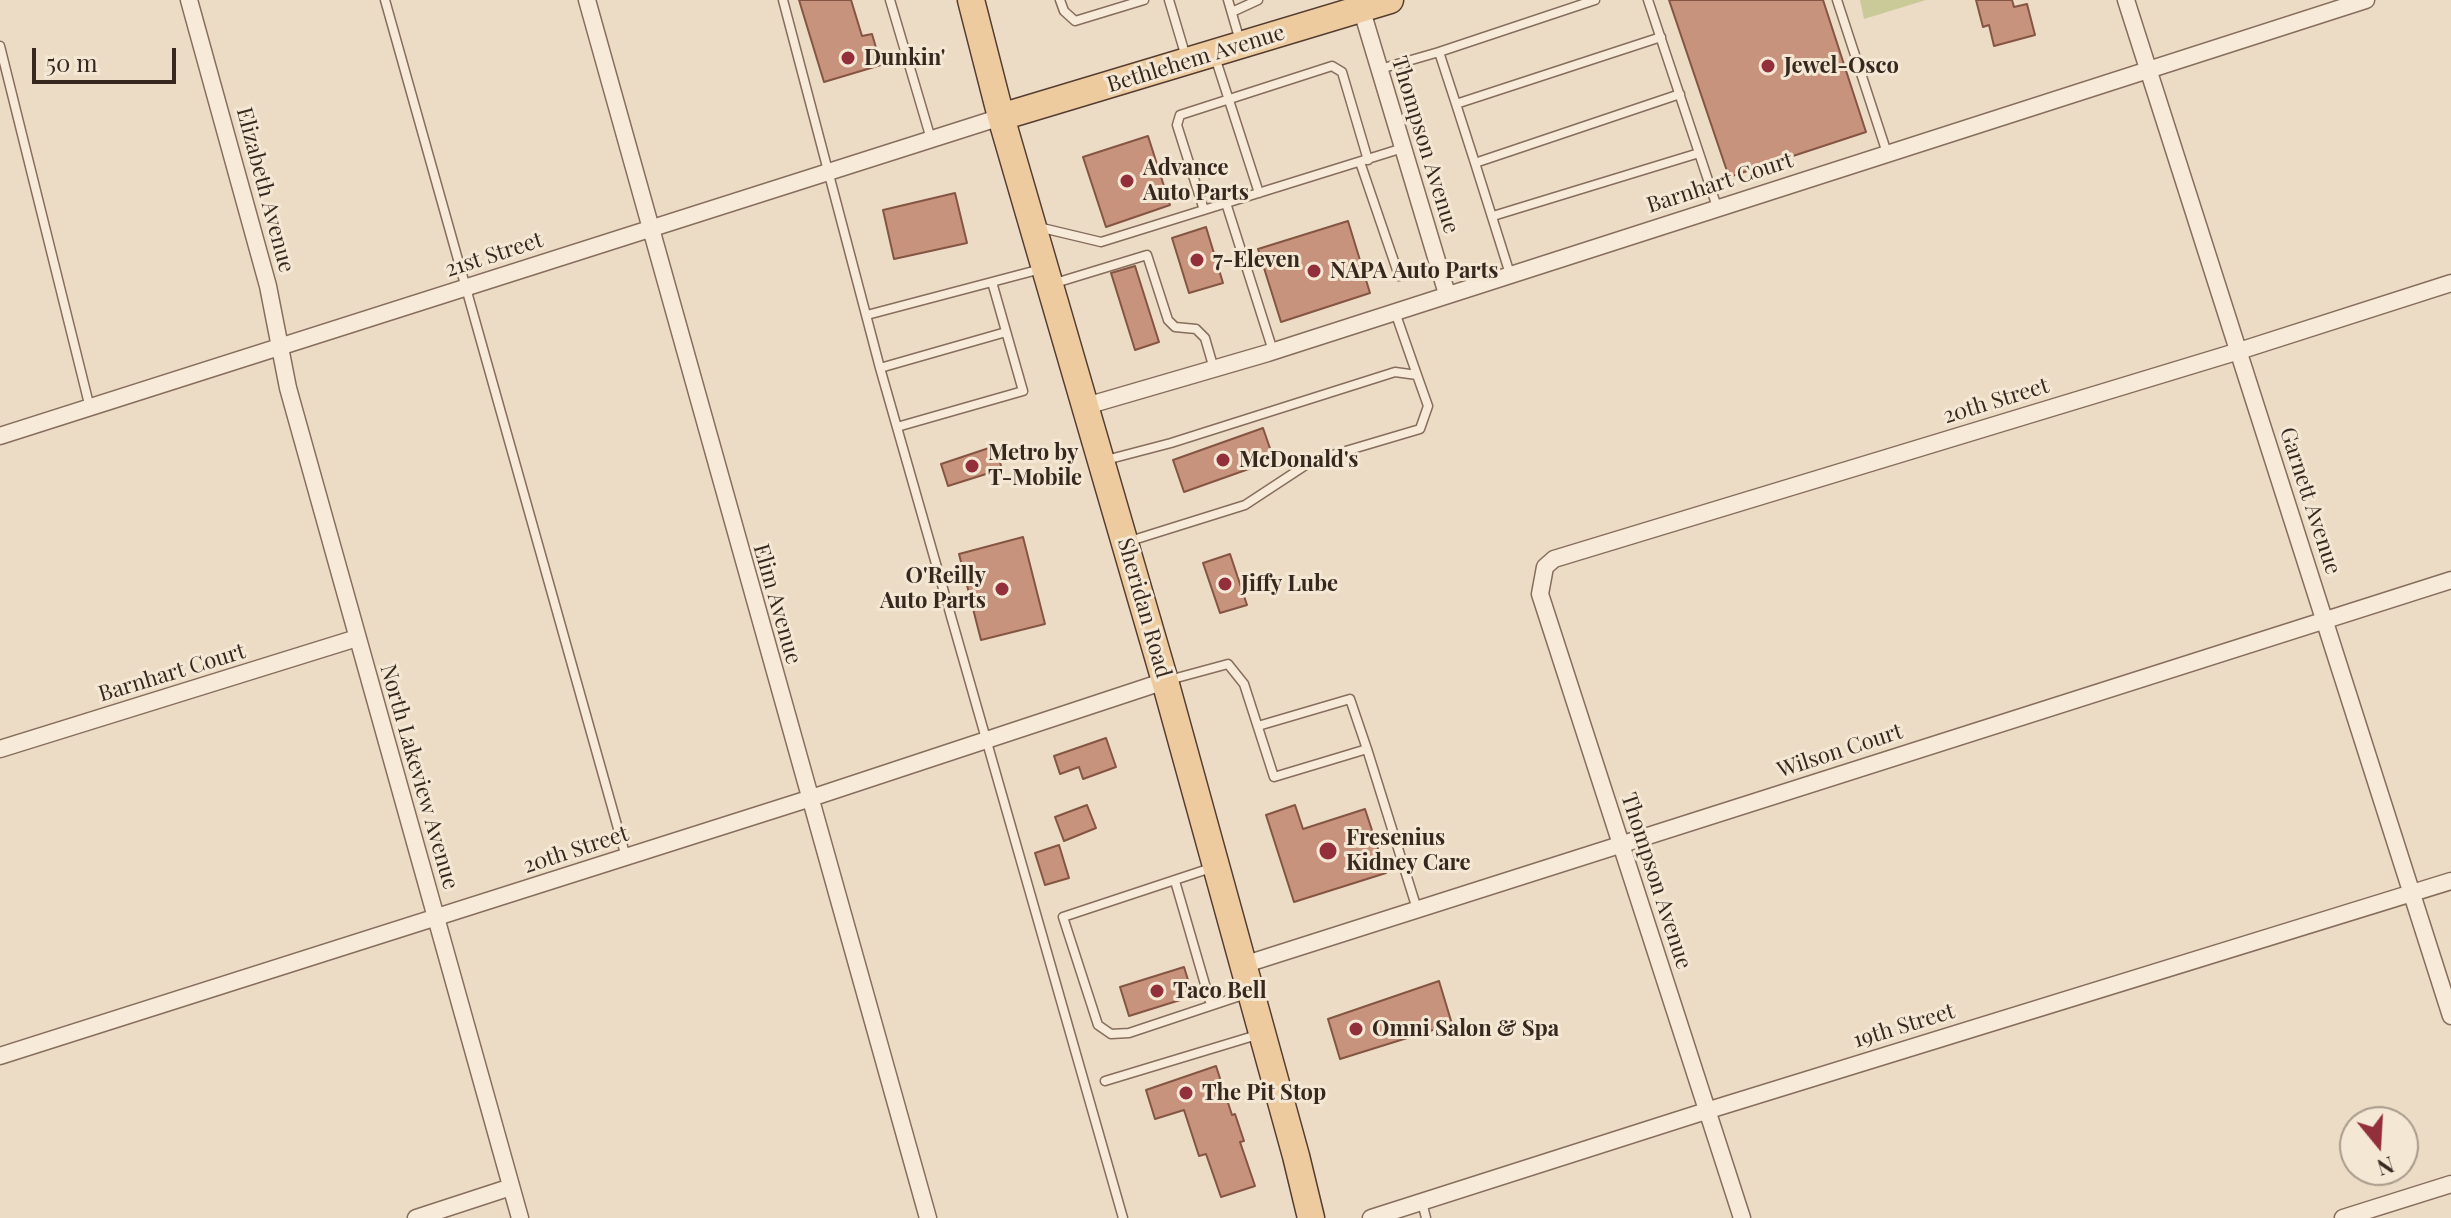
<!DOCTYPE html>
<html>
<head>
<meta charset="utf-8">
<style>
  body { margin:0 }
  #map { position:relative; width:2451px; height:1218px; overflow:hidden; background:#ecdcc5; font-family:"Playfair Display",serif }
  canvas { display:block }
  .north { position:absolute; left:2339px; top:1106px; width:80px; height:80px; box-sizing:border-box; background:#f4e7d4; border:2px solid #a89b8c; border-radius:50%; rotate:162deg; font-size:22px; font-weight:700; line-height:32px; text-align:center; color:#37281f }
  .north::after { content:''; display:block; margin:auto; width:28px; height:36px; background:#922f3b; clip-path:polygon(50% 0,100% 100%,50% 72%,0 100%) }
  .scale { position:absolute; left:32px; top:48px; width:144px; height:36px; box-sizing:border-box; border:4px solid #37281f; border-top:0; padding-left:10px; font-size:24px; line-height:28px; white-space:nowrap; color:#37281f; -webkit-text-stroke:6px #f4e7d4; paint-order:stroke }
</style>
</head>
<body>
<div id="map">
<canvas width="2451" height="1218"></canvas>
<div class="north">N</div>
<div class="scale">50 m</div>
</div>
<script>
const ctx = document.querySelector('canvas').getContext('2d');
ctx.lineJoin = 'round';
function paint(path, color) { ctx.fillStyle = color; ctx.fill(path, 'evenodd'); }
const poly = rows => new Path2D(rows.map(r => 'M' + r).join(''));
function trace(path, color, width, dash) { ctx.strokeStyle = color; ctx.lineWidth = width; ctx.lineCap = dash ? 'butt' : 'round'; ctx.setLineDash(dash || []); ctx.stroke(path); }
function write(font, color, halo, rows, align = 'center') {
  ctx.font = font + ' "Playfair Display",serif'; ctx.lineWidth = 6; ctx.setLineDash([]); ctx.textBaseline = 'middle'; ctx.strokeStyle = halo; ctx.fillStyle = color; for (const [text, x, y, turn = 0] of rows) {
    ctx.save(); ctx.translate(x, y); ctx.rotate((+turn || 0) * Math.PI / 180); ctx.textAlign = isNaN(turn) ? turn : align; if (halo) ctx.strokeText(text, 0, 0); ctx.fillText(text, 0, 0); ctx.restore();
  }
}
paint(poly([
  [1860,0,1926,0,1864,19]
]), '#caca99');
const building = poly([
  [799,0,851,0,862,36,872,34,881,65,824,82,799,0],
  [1669,0,1823,0,1866,132,1729,177,1669,0],
  [1976,0,2012,0,2014,7,2027,4,2035,35,1994,46,1989,25,1983,27,1976,0],
  [1148,136,1170,205,1106,227,1083,157,1148,136],
  [955,193,967,243,894,259,883,210,955,193],
  [1348,221,1370,293,1281,322,1258,249,1348,221],
  [1206,227,1223,283,1189,293,1172,238,1206,227],
  [1135,266,1159,342,1135,350,1111,273,1135,266],
  [1263,428,1274,460,1184,492,1173,460,1263,428],
  [995,446,1002,469,948,486,941,464,995,446],
  [1023,537,1045,624,981,640,959,554,1023,537],
  [1230,554,1247,605,1220,613,1203,563,1230,554],
  [1106,738,1116,767,1083,779,1079,767,1060,774,1054,756,1106,738],
  [1087,805,1096,828,1064,841,1055,817,1087,805],
  [1295,805,1303,829,1365,809,1386,873,1294,902,1266,815,1295,805],
  [1059,845,1069,878,1045,885,1035,853,1059,845],
  [1184,967,1193,996,1129,1016,1120,987,1184,967],
  [1439,981,1452,1024,1340,1059,1328,1019,1439,981],
  [1216,1066,1232,1115,1235,1114,1244,1141,1240,1142,1255,1186,1221,1197,1206,1154,1199,1156,1184,1110,1155,1119,1146,1090,1216,1066]
]);
paint(building, '#c8937c');
trace(building, '#845543', 2);
const lane = poly([
  [385,0,626,857],
  [783,0,880,368,1123,1218],
  [890,0,931,139],
  [1060,0,1064,11,1075,21,1144,0],
  [1169,0,1186,57],
  [1228,0,1240,41],
  [1648,0,1717,207],
  [1837,0,1887,153],
  [1232,12,1258,0],
  [0,46,90,408],
  [1439,52,1595,0],
  [1215,57,1259,193],
  [1380,69,1439,52,1456,104],
  [1360,162,1399,276],
  [1475,163,1456,104,1661,37],
  [1226,203,1273,351],
  [1204,210,1177,125,1180,115,1332,66,1342,72,1368,160],
  [1493,216,1699,153],
  [1038,227,1101,242,1403,148],
  [1510,274,1475,163,1680,94],
  [1052,284,1147,255,1168,320,1175,327,1196,329,1205,338,1214,369],
  [1395,312,1417,375],
  [867,315,1041,269],
  [880,368,1006,332],
  [897,427,1023,391,992,282],
  [1106,460,1171,443,1395,372,1417,375,1428,406,1420,429,1312,461,1245,505,1130,541],
  [1169,680,1228,664,1244,684,1274,777,1367,749,1417,909],
  [1258,726,1350,699,1367,749],
  [1211,868,1063,917,1098,1025,1111,1034,1129,1033,1246,994],
  [1175,881,1211,1005],
  [1105,1081,1257,1035],
  [1422,1202,1426,1218]
]);
const street = poly([
  [189,0,268,286,288,388,520,1218],
  [587,0,928,1218],
  [2126,0,2451,1016],
  [1359,1,1447,294],
  [1086,406,1268,353,2366,0],
  [0,436,1001,117],
  [0,749,357,638],
  [1243,965,2451,580],
  [0,1056,808,799,1165,681],
  [416,1218,511,1187],
  [1371,1218,1706,1111,2451,881],
  [1742,1218,1540,594,1545,567,1554,559,2239,351,2451,283],
  [2343,1218,2451,1184]
]);
const primary = poly([
  [971,0,1001,117,1165,681,1296,1156,1311,1218],
  [1001,117,1390,0]
]);
trace(lane, '#866d5c', 11);
trace(street, '#866d5c', 19);
trace(primary, '#543c30', 29);
trace(lane, '#f7ead8', 8);
trace(street, '#f7ead8', 16);
trace(primary, '#edcb9e', 26);
for (const [x, y, r, color] of [
  [848,58,8,"#922f3b"],
  [1768,66,8,"#922f3b"],
  [1127,181,8,"#922f3b"],
  [1197,260,8,"#922f3b"],
  [1314,271,8,"#922f3b"],
  [1223,460,8,"#922f3b"],
  [972,466,8,"#922f3b"],
  [1225,584,8,"#922f3b"],
  [1002,589,8,"#922f3b"],
  [1328,851,10,"#922f3b"],
  [1157,991,8,"#922f3b"],
  [1356,1029,8,"#922f3b"],
  [1186,1093,8,"#922f3b"]
]) { const dot = new Path2D(); dot.arc(x, y, r, 0, 2 * Math.PI); ctx.fillStyle = color; ctx.fill(dot); trace(dot, '#f4e7d4', 3); }
write('bold 22px', '#37281f', '#f4e7d4', [
  ["Dunkin'",864,58],
  ["Jewel-Osco",1784,66],
  ["Advance",1143,168],
  ["Auto Parts",1143,193],
  ["7-Eleven",1213,260],
  ["NAPA Auto Parts",1330,271],
  ["Metro by",988,453],
  ["T-Mobile",988,478],
  ["McDonald's",1239,460],
  ["O'Reilly",986,576,"right"],
  ["Auto Parts",986,601,"right"],
  ["Jiffy Lube",1241,584],
  ["Fresenius",1346,838],
  ["Kidney Care",1346,863],
  ["Taco Bell",1173,991],
  ["Omni Salon & Spa",1372,1029],
  ["The Pit Stop",1202,1093]
], 'left');
write('22px', '#37281f', '#f4e7d4', [
  ["Bethlehem Avenue",1196,59,-17],
  ["Thompson Avenue",1425,145,73],
  ["Barnhart Court",1720,183,-18],
  ["Elizabeth Avenue",265,190,75],
  ["21st Street",494,255,-18],
  ["20th Street",1996,401,-17],
  ["Garnett Avenue",2310,501,72],
  ["Elim Avenue",777,604,74],
  ["Sheridan Road",1144,608,74],
  ["Barnhart Court",172,673,-17],
  ["Wilson Court",1840,751,-18],
  ["North Lakeview Avenue",419,777,74],
  ["20th Street",576,850,-18],
  ["Thompson Avenue",1656,881,72],
  ["19th Street",1904,1026,-17]
]);
</script>
</body>
</html>
